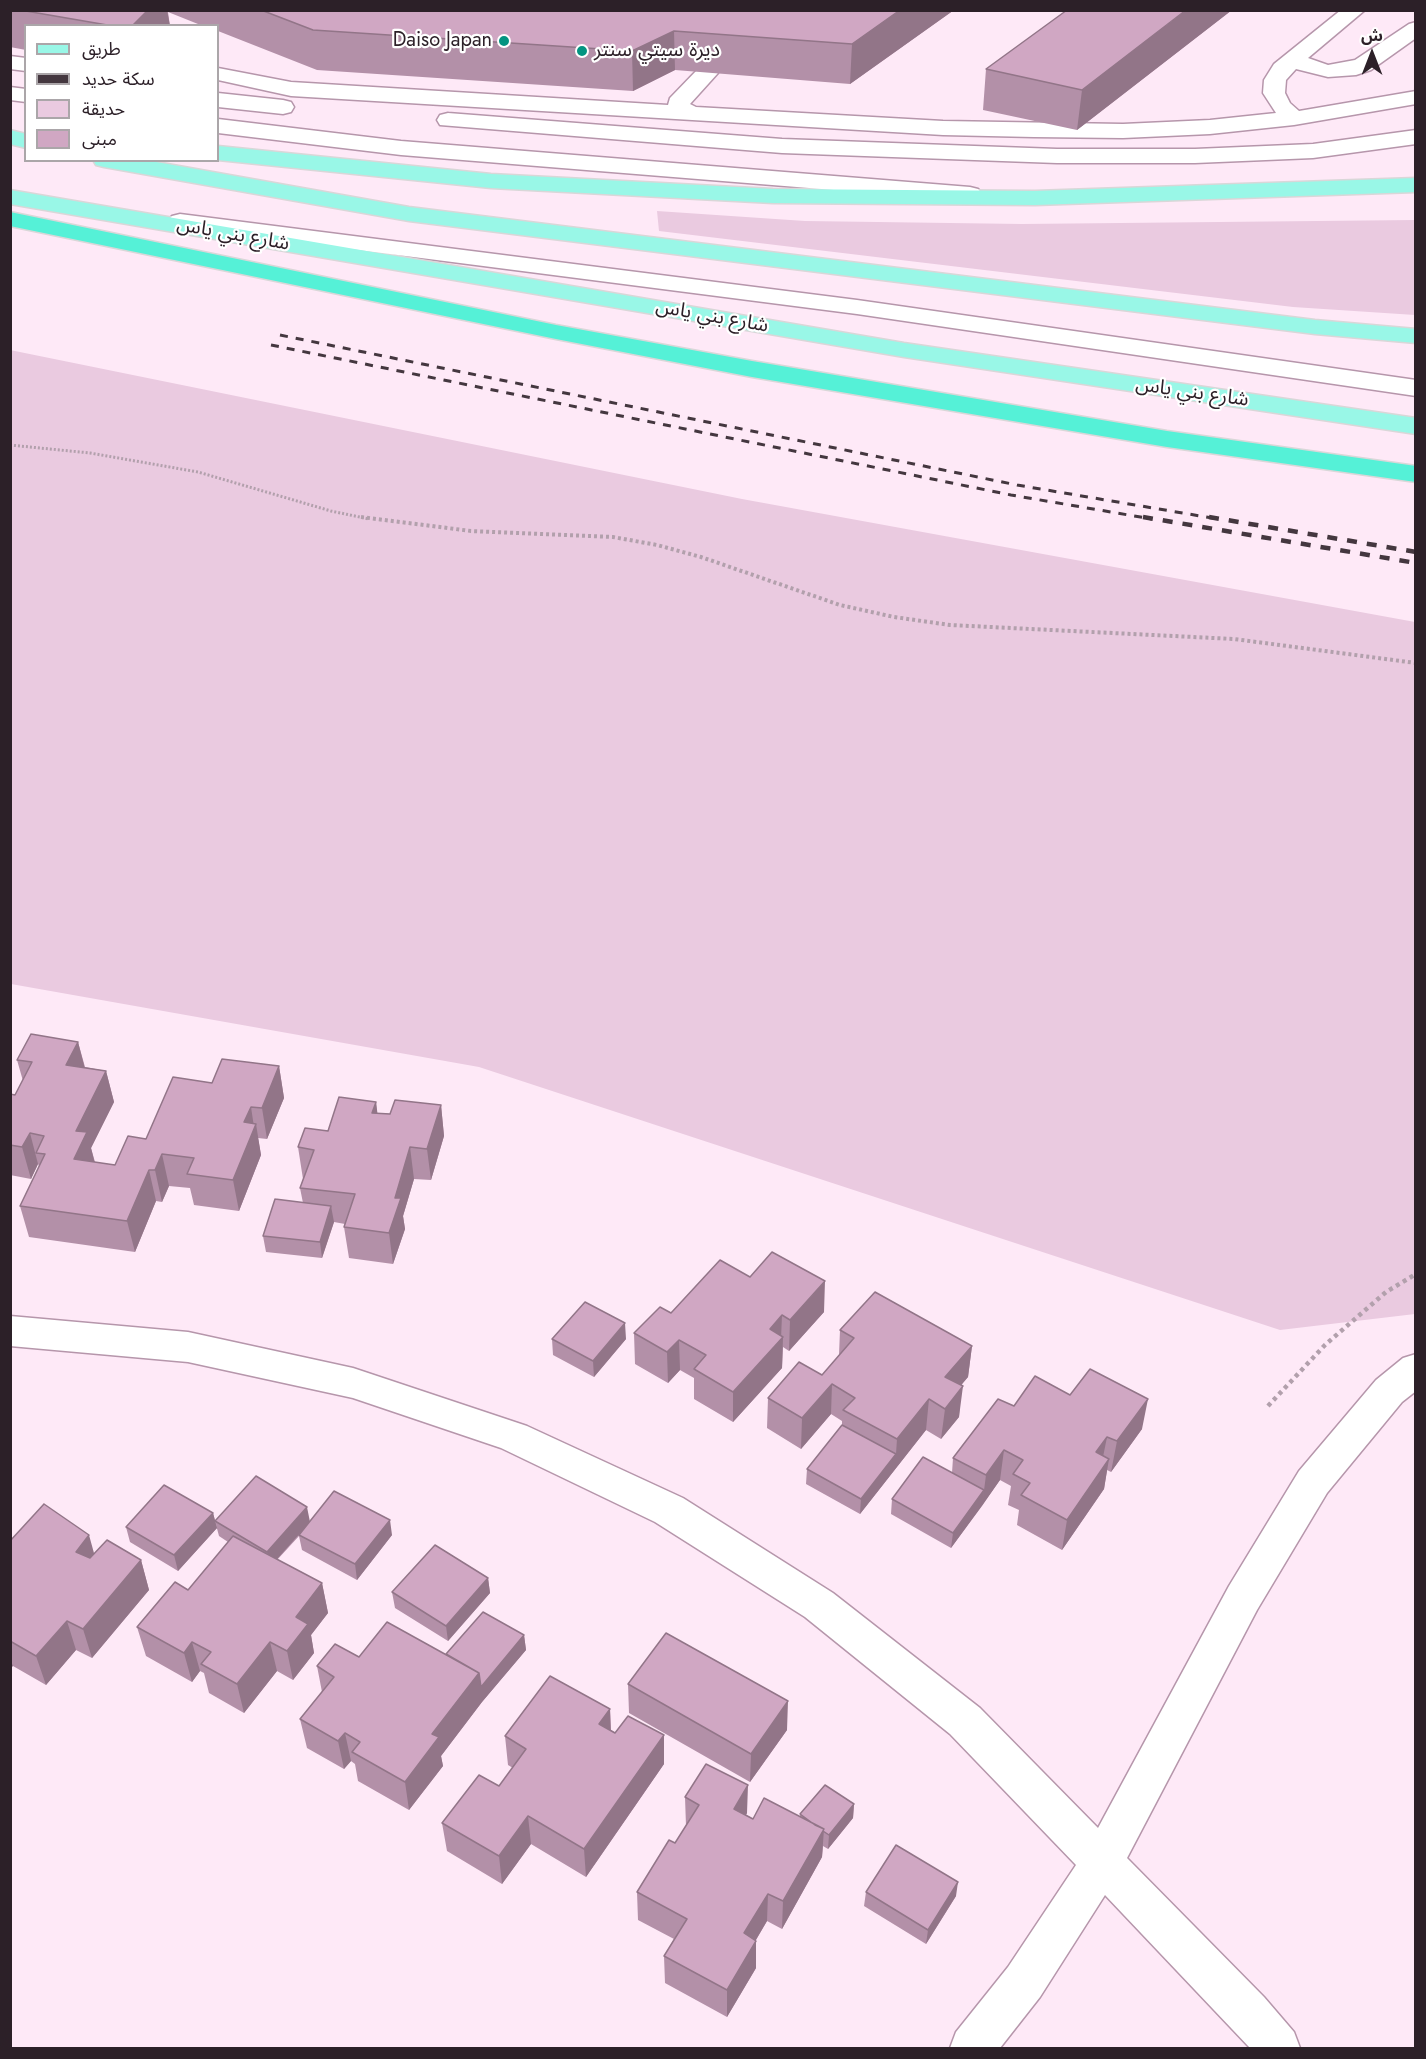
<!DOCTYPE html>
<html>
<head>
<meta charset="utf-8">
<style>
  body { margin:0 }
  #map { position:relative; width:1426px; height:2059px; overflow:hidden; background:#fee9f7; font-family:Jost,"Noto Sans Arabic",sans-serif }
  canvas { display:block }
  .frame { position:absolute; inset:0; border:12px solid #2c2028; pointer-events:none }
  .legend { position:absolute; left:24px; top:24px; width:195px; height:138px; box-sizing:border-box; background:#fff; border:2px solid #aba6a9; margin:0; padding:8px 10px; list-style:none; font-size:18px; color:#2c2028 }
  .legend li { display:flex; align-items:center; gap:12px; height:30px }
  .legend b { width:30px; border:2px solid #aba6a9 }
  .north { position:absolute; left:1342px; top:24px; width:60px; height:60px; -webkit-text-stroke:4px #fff; paint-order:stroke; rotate:0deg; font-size:16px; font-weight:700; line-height:24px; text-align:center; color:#2c2028 }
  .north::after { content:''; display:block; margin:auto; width:21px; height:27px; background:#2c2028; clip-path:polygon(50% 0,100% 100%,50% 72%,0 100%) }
</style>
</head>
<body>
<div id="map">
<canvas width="1426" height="2059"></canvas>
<div class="frame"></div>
<ul class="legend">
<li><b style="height:8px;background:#99f7e7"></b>طريق</li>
<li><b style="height:8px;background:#44373f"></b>سكة حديد</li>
<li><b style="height:16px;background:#eacae0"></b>حديقة</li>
<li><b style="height:16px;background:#d0a7c3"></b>مبنى</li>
</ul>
<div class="north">ش</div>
</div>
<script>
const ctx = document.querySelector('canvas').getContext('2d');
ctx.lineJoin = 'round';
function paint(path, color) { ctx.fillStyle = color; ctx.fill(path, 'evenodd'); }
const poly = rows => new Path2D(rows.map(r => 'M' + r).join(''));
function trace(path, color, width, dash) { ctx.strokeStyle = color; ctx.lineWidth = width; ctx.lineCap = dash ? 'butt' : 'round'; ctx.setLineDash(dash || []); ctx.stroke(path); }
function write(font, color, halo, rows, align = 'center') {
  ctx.font = font + ' Jost,"Noto Sans Arabic",sans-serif'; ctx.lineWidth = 4.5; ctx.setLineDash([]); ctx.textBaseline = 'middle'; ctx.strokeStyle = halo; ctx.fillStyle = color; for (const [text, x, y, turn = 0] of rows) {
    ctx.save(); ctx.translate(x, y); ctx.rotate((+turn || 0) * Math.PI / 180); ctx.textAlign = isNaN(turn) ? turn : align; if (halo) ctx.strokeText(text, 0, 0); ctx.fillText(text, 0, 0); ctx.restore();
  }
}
paint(poly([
  [657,211,805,221,1022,224,1415,220,1415,315,1293,307,659,231],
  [10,350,742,499,1415,622,1415,1314,1280,1330,479,1067,11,984]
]), '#eacae0');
const minor = poly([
  [1341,10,1365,10,1308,58,1328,65,1355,60,1409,24,1416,22,1416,38,1371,70,1356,75,1328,77,1296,69,1286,80,1285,93,1290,103,1299,111,1416,91,1416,104,1294,125,1210,134,1123,138,1034,137,943,135,291,96,218,80,218,68,291,82,668,105,670,98,699,68,707,67,715,68,718,73,690,104,696,107,943,121,1123,124,1210,120,1276,113,1263,93,1264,80,1274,64,1341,10],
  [10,56,26,58,26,71,10,69,10,56],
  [10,87,26,89,26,102,10,100,10,87],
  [218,93,283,100,291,102,294,107,291,112,283,114,218,107,218,93],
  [448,113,782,139,1057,149,1195,149,1313,144,1416,130,1416,144,1313,158,1195,163,1057,163,782,153,440,125,437,120,440,115,448,113],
  [218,119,401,141,970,187,978,189,982,194,978,199,970,201,401,155,218,133,218,119],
  [180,214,857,300,1416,380,1416,396,857,314,172,226,168,221,172,216,180,214],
  [10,1316,188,1332,353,1368,527,1426,683,1498,833,1593,980,1708,1098,1828,1229,1586,1299,1471,1376,1380,1403,1358,1416,1354,1416,1391,1402,1402,1327,1493,1257,1610,1127,1858,1264,1997,1294,2032,1300,2048,1250,2048,1105,1895,1040,1997,1000,2048,950,2048,956,2032,1008,1967,1076,1865,950,1734,805,1617,655,1522,501,1448,353,1398,188,1362,10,1346,10,1316]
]);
const major = poly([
  [10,130,26,134,26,148,10,144,10,130],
  [218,146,491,174,773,189,1035,191,1416,178,1416,192,1035,205,773,203,491,188,218,160,218,146],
  [93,160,145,160,409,207,1315,320,1416,329,1416,343,1315,334,409,221,104,167,96,165,93,160],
  [10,190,904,343,1416,418,1416,434,904,357,10,204,10,190]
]);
const highway = poly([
  [10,212,556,325,752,361,1167,431,1416,466,1416,482,1167,447,752,377,556,339,10,226,10,212]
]);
trace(minor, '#b696ab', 3);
trace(major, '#d9d7d8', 3);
trace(highway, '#d9d7d8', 3);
trace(poly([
  [10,445,90,453,198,472,331,511,369,519]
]), '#b2a0ac', 3, [2, 2]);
trace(poly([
  [361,517,471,531,613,537,657,545,701,557,840,605,894,617,950,625,1234,639,1416,663]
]), '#b2a0ac', 4, [3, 3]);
trace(poly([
  [1268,1406,1325,1345,1386,1292,1416,1274]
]), '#b2a0ac', 4.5, [4, 4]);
paint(minor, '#fff');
paint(major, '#99f7e7');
paint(highway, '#55f1d7');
trace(poly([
  [280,335,1017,485,1218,519],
  [271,345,1011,495,1152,519]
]), '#44373f', 3, [8, 8]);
trace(poly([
  [1143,517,1416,563],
  [1209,517,1416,552]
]), '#44373f', 4.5, [10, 10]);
paint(poly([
  [10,10,954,10,850,84,675,70,633,91,317,70,218,31,218,26,203,26,168,12,170,26,26,26,26,50,10,47],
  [1232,10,1077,130,983,110,986,69],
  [78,1042,85,1067,106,1071,114,1102,91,1148,95,1162,115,1165,212,1083,279,1066,284,1098,267,1139,258,1138,261,1155,239,1211,194,1205,190,1188,169,1186,162,1202,156,1201,135,1252,29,1237,20,1206,39,1166,38,1164,31,1179,10,1175,10,1094,15,1095,23,1081,17,1060],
  [376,1102,377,1113,390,1114,441,1105,444,1136,431,1180,414,1179,403,1216,405,1229,393,1264,349,1258,344,1227,345,1224,334,1222,322,1258,266,1252,263,1236,303,1203,300,1188,303,1179,298,1147,328,1131],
  [750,1277,824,1312,789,1351,783,1347,782,1368,733,1422,694,1399,694,1378,680,1370,668,1383,635,1364,634,1333,671,1313],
  [840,1330,972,1346,968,1377,961,1385,959,1417,941,1439,926,1430,860,1514,806,1484,807,1469,842,1425,842,1421,831,1414,801,1449,767,1428,768,1398,822,1375,839,1355],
  [552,1339,626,1339,594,1377,553,1355],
  [1070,1395,1142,1429,1111,1472,1107,1470,1104,1489,1062,1550,1017,1525,1019,1510,1008,1505,1011,1486,1000,1480,951,1548,891,1514,892,1499,952,1473,953,1458,1014,1406],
  [213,1513,217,1528,178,1571,130,1542,126,1527],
  [215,1521,310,1521,392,1535,357,1580,302,1550,299,1536,277,1560,322,1583,328,1613,311,1635,314,1653,293,1680,277,1671,244,1713,209,1693,204,1673,200,1671,192,1682,146,1656,137,1627,188,1590,228,1542,219,1536],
  [10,1541,141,1560,149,1590,92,1658,76,1650,46,1685,13,1666,10,1668],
  [488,1578,490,1593,448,1641,395,1608,392,1592],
  [524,1635,526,1650,482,1702,441,1756,443,1766,409,1810,358,1781,355,1764,351,1761,344,1769,307,1748,300,1719,322,1692,317,1666,359,1657,446,1654],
  [628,1684,787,1730,750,1782,629,1713],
  [610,1709,611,1730,664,1764,586,1877,531,1844,502,1884,447,1851,442,1823,499,1786,513,1768,508,1765,505,1736],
  [685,1797,747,1813,746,1815,753,1819,800,1817,800,1814,854,1804,853,1818,828,1849,823,1846,822,1857,782,1929,767,1921,756,1940,756,1968,727,2017,665,1983,664,1956,674,1939,638,1920,637,1892,675,1843,686,1826],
  [866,1892,956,1896,926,1944,864,1906]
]), '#b390a8');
paint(poly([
  [148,10,167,10,170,26,132,26],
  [900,10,954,10,850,84,852,44],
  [1186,10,1232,10,1077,130,1082,90],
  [674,31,675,70,633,91,632,51],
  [78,1042,86,1073,66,1065],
  [279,1066,284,1098,267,1139,262,1108],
  [106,1071,114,1102,91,1148,95,1164,74,1159,76,1131],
  [376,1102,380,1133,372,1113],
  [441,1105,444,1136,431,1180,427,1149],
  [251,1107,254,1127,256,1124,261,1155,239,1211,233,1180,244,1122],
  [30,1133,38,1164,31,1179,22,1147],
  [410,1147,414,1179,403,1216,405,1229,393,1264,389,1233,395,1198],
  [162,1154,169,1186,162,1202,155,1170],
  [149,1170,156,1201,135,1252,127,1221],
  [331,1206,334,1222,322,1258,320,1242],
  [825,1281,824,1312,789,1351,790,1320],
  [782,1315,781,1339,783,1337,782,1368,733,1422,733,1392,770,1329],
  [625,1323,626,1339,594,1377,593,1361],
  [679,1340,680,1370,668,1383,667,1352],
  [972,1346,968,1377,942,1408,945,1377],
  [832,1384,831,1414,801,1449,802,1418],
  [963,1386,959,1417,941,1439,945,1409],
  [929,1399,926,1430,860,1514,861,1499,896,1454,897,1439],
  [1148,1399,1142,1429,1111,1472,1117,1441],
  [1107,1437,1101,1467,1096,1452],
  [1004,1450,1000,1480,982,1506,986,1475],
  [1109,1459,1104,1489,1062,1550,1067,1520],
  [984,1490,982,1506,951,1548,953,1533],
  [307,1507,310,1522,270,1567,267,1552],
  [213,1513,217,1528,178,1571,174,1555],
  [390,1520,392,1535,357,1580,355,1564],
  [89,1535,97,1564,76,1552],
  [141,1560,149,1590,92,1658,83,1629],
  [488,1578,490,1593,448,1641,446,1626],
  [322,1583,328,1613,311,1635,314,1653,293,1680,287,1651,296,1617],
  [67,1621,76,1650,46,1685,36,1656],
  [524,1635,526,1650,482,1702,441,1756,443,1766,409,1810,405,1782,432,1734,479,1673],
  [192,1642,200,1671,192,1682,184,1653],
  [270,1642,277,1671,244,1713,237,1684],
  [10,1659,13,1666,10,1668],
  [788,1701,787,1730,750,1782,751,1754],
  [610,1709,611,1738,599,1724],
  [345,1733,351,1761,344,1769,338,1741],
  [664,1735,664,1764,586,1877,584,1849],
  [748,1785,747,1813,733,1837,734,1809],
  [854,1804,853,1818,828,1849,829,1835],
  [528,1816,531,1844,502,1884,499,1856],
  [824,1829,822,1857,782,1929,783,1901],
  [958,1882,956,1896,926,1944,928,1930],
  [768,1894,767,1921,744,1960,744,1933],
  [756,1941,756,1968,727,2017,727,1990]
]), '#927588');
const building = poly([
  [20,10,148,10,132,26,113,26,20,10],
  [261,10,900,10,852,44,674,31,632,51,313,30,261,10],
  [1067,10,1186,10,1082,90,986,69,1067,10],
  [31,1034,78,1042,66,1065,106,1071,76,1131,87,1132,74,1159,115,1165,128,1136,146,1139,173,1077,212,1083,222,1059,279,1066,262,1108,251,1107,244,1122,256,1124,233,1180,187,1174,194,1158,162,1154,155,1170,149,1170,127,1221,20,1206,45,1154,36,1153,44,1136,30,1133,22,1147,10,1145,10,1094,15,1095,32,1062,17,1060,31,1034],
  [339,1097,376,1102,372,1113,390,1114,395,1100,441,1105,427,1149,410,1147,395,1198,401,1198,389,1233,344,1227,355,1194,300,1188,314,1150,298,1147,305,1128,328,1131,339,1097],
  [275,1199,331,1206,320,1242,263,1236,275,1199],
  [772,1252,825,1281,790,1320,782,1315,770,1329,783,1337,733,1392,694,1369,706,1355,679,1340,667,1352,634,1333,660,1307,671,1313,720,1260,750,1277,772,1252],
  [875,1292,972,1346,945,1377,963,1386,945,1409,929,1399,897,1439,843,1410,855,1398,832,1384,802,1418,768,1398,799,1362,822,1375,854,1338,840,1330,875,1292],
  [585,1302,625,1323,593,1361,552,1339,585,1302],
  [1090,1369,1148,1399,1117,1441,1107,1437,1096,1452,1109,1459,1067,1520,1021,1495,1030,1483,1013,1474,1023,1460,1004,1450,986,1475,953,1458,998,1399,1014,1406,1035,1376,1070,1395,1090,1369],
  [842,1425,896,1454,861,1499,807,1469,842,1425],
  [923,1457,984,1490,953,1533,892,1499,923,1457],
  [256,1476,307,1507,267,1552,215,1521,256,1476],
  [164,1485,213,1513,174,1555,126,1527,164,1485],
  [334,1491,390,1520,355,1564,299,1535,334,1491],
  [44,1504,89,1535,76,1552,90,1558,107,1540,141,1560,83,1629,67,1621,36,1656,10,1641,10,1541,44,1504],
  [233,1536,322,1583,296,1617,308,1624,287,1651,270,1642,237,1684,201,1664,211,1652,192,1642,184,1653,137,1627,175,1582,188,1590,233,1536],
  [435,1545,488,1578,446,1626,392,1592,435,1545],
  [483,1612,524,1635,481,1687,479,1673,446,1654,483,1612],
  [387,1622,479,1673,432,1734,439,1737,405,1782,352,1752,360,1742,345,1733,338,1741,300,1719,334,1677,317,1666,335,1644,359,1657,387,1622],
  [666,1633,788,1701,751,1754,628,1684,666,1633],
  [550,1676,610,1709,599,1724,615,1733,628,1716,664,1735,584,1849,528,1816,499,1856,442,1823,479,1775,499,1786,526,1749,505,1736,550,1676],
  [706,1764,748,1785,734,1809,753,1819,764,1798,824,1829,783,1901,768,1894,744,1933,756,1941,727,1990,664,1956,687,1919,637,1892,669,1840,675,1843,699,1805,685,1797,706,1764],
  [825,1785,854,1804,829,1835,823,1831,824,1829,815,1825,800,1814,825,1785],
  [896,1845,958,1882,928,1930,866,1892,896,1845]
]);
paint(building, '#d0a7c3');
trace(building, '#927588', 1.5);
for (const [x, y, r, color] of [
  [504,41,6,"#039481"],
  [582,51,6,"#039481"]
]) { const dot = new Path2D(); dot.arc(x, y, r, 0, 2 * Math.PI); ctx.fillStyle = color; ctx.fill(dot); trace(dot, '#fff', 2); }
write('20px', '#2c2028', '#fff', [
  ["Daiso Japan",492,41],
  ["ديرة سيتي سنتر",594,51,"left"]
], 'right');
write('20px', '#2c2028', '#fff', [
  ["شارع بني ياس",233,235,10],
  ["شارع بني ياس",712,317,10],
  ["شارع بني ياس",1192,393,8]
]);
</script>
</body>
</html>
